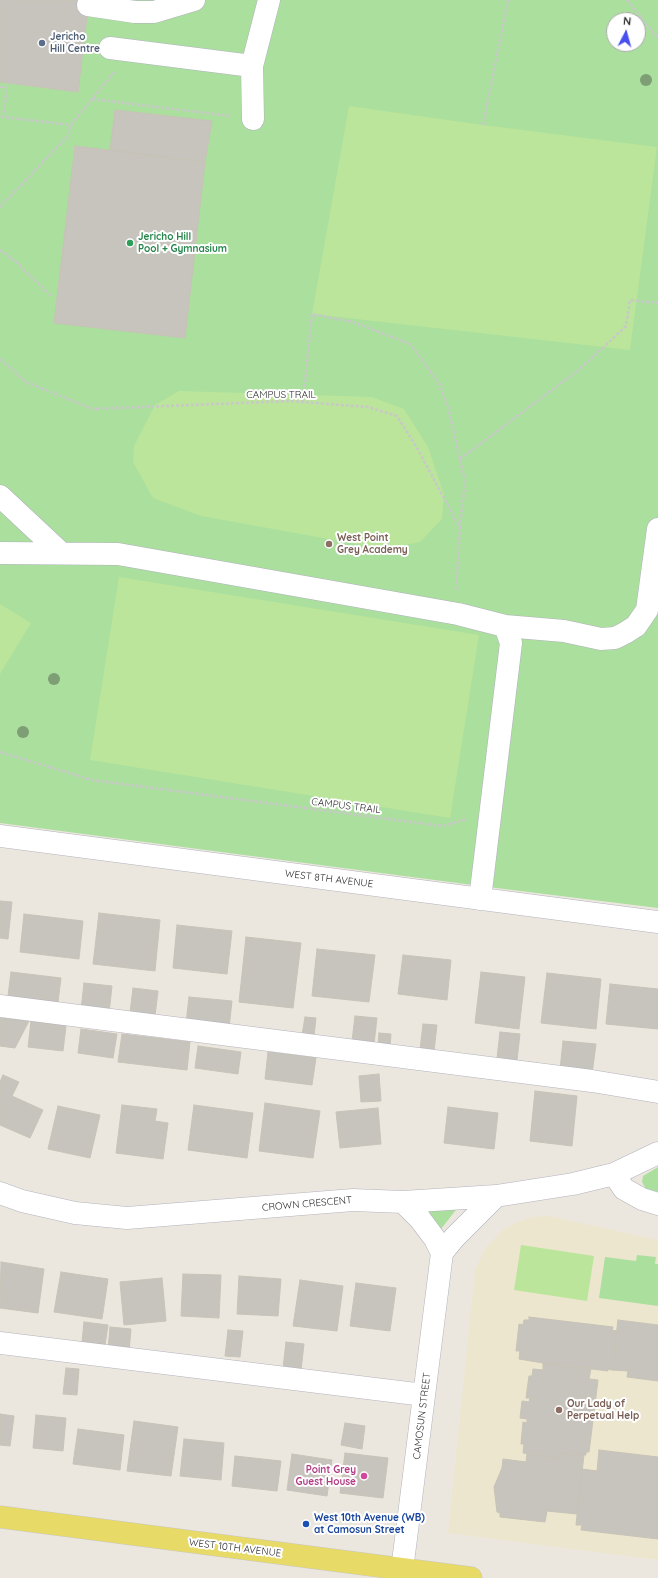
<!DOCTYPE html>
<html>
<head>
<meta charset="utf-8">
<style>
  body { margin:0 }
  #map { position:relative; width:658px; height:1578px; overflow:hidden; background:#ece7de; font-family:Quicksand,sans-serif }
  canvas { display:block }
  .north { position:absolute; left:606px; top:12px; width:40px; height:40px; box-sizing:border-box; background:#fff; border:1px solid #aaa; border-radius:50%; rotate:6deg; font-size:11px; font-weight:700; line-height:16px; text-align:center; color:#2b2b2b }
  .north::after { content:''; display:block; margin:auto; width:14px; height:18px; background:#4851ee; clip-path:polygon(50% 0,100% 100%,50% 72%,0 100%) }
</style>
</head>
<body>
<div id="map">
<canvas width="658" height="1578"></canvas>
<div class="north">N</div>
</div>
<script>
const ctx = document.querySelector('canvas').getContext('2d');
ctx.lineJoin = 'round';
function paint(path, color) { ctx.fillStyle = color; ctx.fill(path, 'evenodd'); }
const poly = rows => new Path2D(rows.map(r => 'M' + r).join(''));
function trace(path, color, width, dash) { ctx.strokeStyle = color; ctx.lineWidth = width; ctx.lineCap = dash ? 'butt' : 'round'; ctx.setLineDash(dash || []); ctx.stroke(path); }
function write(font, color, halo, rows, align = 'center') {
  ctx.font = font + ' Quicksand,sans-serif'; ctx.lineWidth = 4; ctx.setLineDash([]); ctx.textBaseline = 'middle'; ctx.strokeStyle = halo; ctx.fillStyle = color; for (const [text, x, y, turn = 0] of rows) {
    ctx.save(); ctx.translate(x, y); ctx.rotate((+turn || 0) * Math.PI / 180); ctx.textAlign = isNaN(turn) ? turn : align; if (halo) ctx.strokeText(text, 0, 0); ctx.fillText(text, 0, 0); ctx.restore();
  }
}
paint(poly([
  [549,1216,658,1240,658,1560,448,1533,475,1270,486,1247,504,1229,518,1222,533,1217]
]), '#ece6ce');
paint(poly([
  [0,0,658,0,658,908,488,887,0,823],
  [614,20,638,20,638,44,614,44],
  [658,1167,658,1192,646,1189,642,1182,643,1176],
  [459,1206,441,1229,427,1209],
  [637,1255,656,1257,655,1264,658,1264,658,1306,599,1298,605,1257,636,1261]
]), '#abdf9e');
paint(poly([
  [349,106,483,125,657,147,630,350,312,314],
  [179,391,372,397,404,409,428,447,444,495,442,519,420,542,384,549,201,516,153,498,133,462,134,446,155,405],
  [119,577,479,635,450,818,90,760],
  [0,604,31,623,0,674],
  [521,1245,594,1256,587,1301,514,1290]
]), '#bbe59a');
const building = poly([
  [0,0,89,0,78,92,0,82,0,0],
  [115,110,212,121,205,162,110,150,115,110],
  [75,146,205,162,185,338,54,323,75,146],
  [0,901,12,902,8,939,0,938,0,901],
  [99,913,160,920,155,971,93,964,99,913],
  [24,914,83,921,79,959,20,952,24,914],
  [177,925,232,931,227,974,173,968,177,925],
  [246,937,301,943,293,1008,239,1002,246,937],
  [317,949,375,955,369,1002,312,996,317,949],
  [403,955,451,960,447,1000,398,994,403,955],
  [11,972,61,978,58,1002,8,996,11,972],
  [481,972,525,977,519,1029,475,1023,481,972],
  [547,973,601,979,596,1029,541,1023,547,973],
  [84,983,112,986,109,1013,81,1010,84,983],
  [610,984,658,989,658,1029,606,1024,610,984],
  [133,988,158,991,155,1016,130,1013,133,988],
  [189,997,232,1001,229,1028,186,1023,189,997],
  [355,1016,377,1018,374,1044,352,1041,355,1016],
  [305,1017,316,1018,314,1036,302,1035,305,1017],
  [0,1018,29,1021,15,1048,0,1046,0,1018],
  [31,1021,66,1026,63,1051,28,1047,31,1021],
  [423,1024,437,1025,434,1051,420,1050,423,1024],
  [81,1029,117,1034,113,1058,78,1053,81,1029],
  [500,1032,520,1034,517,1060,497,1058,500,1032],
  [379,1033,391,1034,390,1047,378,1045,379,1033],
  [122,1034,190,1042,187,1070,118,1062,122,1034],
  [563,1041,596,1044,592,1074,560,1070,563,1041],
  [198,1046,241,1052,238,1074,195,1068,198,1046],
  [268,1052,316,1058,312,1085,265,1079,268,1052],
  [379,1074,381,1101,361,1102,359,1076,379,1074],
  [3,1075,19,1082,12,1096,43,1110,30,1138,0,1125,0,1082,3,1075],
  [535,1091,577,1096,572,1146,530,1141,535,1091],
  [265,1103,320,1111,313,1158,259,1151,265,1103],
  [122,1105,157,1109,155,1121,168,1123,163,1159,116,1153,122,1105],
  [194,1105,253,1113,247,1158,188,1150,194,1105],
  [58,1106,100,1115,90,1158,48,1149,58,1106],
  [448,1107,498,1113,494,1149,444,1143,448,1107],
  [378,1108,381,1144,340,1148,336,1112,378,1108],
  [1,1262,44,1269,38,1313,0,1308,1,1262],
  [61,1272,108,1279,102,1319,54,1312,61,1272],
  [183,1274,221,1275,219,1318,181,1316,183,1274],
  [239,1276,281,1279,278,1316,237,1314,239,1276],
  [162,1278,166,1321,124,1325,120,1282,162,1278],
  [300,1280,343,1286,337,1331,293,1326,300,1280],
  [356,1283,396,1288,390,1331,350,1326,356,1283],
  [529,1317,613,1327,612,1330,617,1331,612,1370,608,1369,608,1371,543,1363,519,1359,520,1351,516,1351,519,1324,523,1325,524,1320,529,1320,529,1317],
  [618,1320,658,1325,658,1381,627,1377,628,1371,612,1370,618,1320],
  [84,1322,108,1325,105,1345,82,1342,84,1322],
  [110,1327,131,1329,129,1352,108,1350,110,1327],
  [228,1330,243,1331,240,1357,225,1356,228,1330],
  [286,1342,304,1344,301,1370,283,1368,286,1342],
  [543,1363,591,1368,589,1379,598,1380,589,1452,586,1452,586,1455,561,1453,560,1458,523,1453,524,1444,521,1444,523,1422,527,1423,527,1419,520,1418,522,1401,529,1402,530,1398,526,1398,529,1376,532,1376,533,1369,543,1370,543,1363],
  [66,1368,79,1369,77,1395,63,1394,66,1368],
  [0,1414,14,1416,10,1446,0,1445,0,1414],
  [36,1415,66,1418,63,1451,33,1448,36,1415],
  [134,1421,178,1427,171,1476,127,1471,134,1421],
  [345,1423,365,1426,362,1449,341,1445,345,1423],
  [78,1429,124,1435,120,1470,73,1464,78,1429],
  [184,1439,224,1443,221,1480,180,1476,184,1439],
  [599,1450,658,1457,658,1539,581,1530,582,1525,576,1525,582,1469,597,1471,599,1450],
  [345,1453,388,1458,383,1498,340,1493,345,1453],
  [561,1453,584,1455,577,1514,547,1511,545,1522,500,1517,500,1513,497,1512,494,1487,502,1468,503,1459,526,1462,527,1454,560,1458,561,1453],
  [292,1454,332,1460,327,1496,287,1490,292,1454],
  [235,1456,281,1461,277,1491,232,1486,235,1456]
]);
paint(building, '#c7c4bd');
trace(building, '#c7c3b7', 1);
const minor = poly([
  [88,5,135,12,154,12,194,0],
  [110,48,252,66],
  [253,119,252,66,269,0],
  [0,496,61,553],
  [0,553,118,554,458,614,505,626,564,631,601,639,615,638,625,633,636,626,647,610,658,529],
  [0,836,658,922],
  [480,899,511,643,505,626],
  [0,1006,592,1081,658,1092],
  [614,1174,624,1189,642,1199,658,1204],
  [0,1193,22,1201,75,1213,127,1218,353,1200,403,1202,496,1196,573,1184,614,1174,658,1153],
  [442,1253,454,1238,496,1196],
  [0,1343,424,1395],
  [401,1578,442,1253,435,1239,420,1219,403,1202]
]);
const major = poly([
  [0,1517,471,1578]
]);
trace(minor, '#b1b2bd', 23);
trace(major, '#c8c8c8', 23);
trace(poly([
  [627,0,658,39],
  [0,87,7,87,3,117,71,125],
  [92,99,230,116],
  [483,125,508,0],
  [0,207,67,137,71,125,115,71],
  [0,250,16,262,52,297],
  [0,359,26,382,93,409,290,401,368,407,397,416,417,448,460,528,456,590],
  [303,402,312,314,353,322,410,344,439,383,448,407,465,481,460,528],
  [460,459,582,367,626,326,630,300,658,303],
  [0,752,92,780,442,826,467,819]
]), '#c8c8c8', 2.5, [3, 2]);
trace(minor, '#fff', 22);
trace(major, '#e7da67', 22);
ctx.fillStyle = '#7e9e75';
for (const [x, y] of [
  [646,80],
  [54,679],
  [23,732]
]) { ctx.beginPath(); ctx.arc(x, y, 6, 0, 2 * Math.PI); ctx.fill(); }
for (const [x, y, r, color] of [
  [42,43,4,"#5c6f8a"],
  [130,243,4,"#2e9e5b"],
  [329,544,4,"#8d6e63"],
  [559,1410,4,"#8d6e63"],
  [364,1476,4,"#d1479c"],
  [306,1524,4,"#1a4fb4"]
]) { const dot = new Path2D(); dot.arc(x, y, r, 0, 2 * Math.PI); ctx.fillStyle = color; ctx.fill(dot); trace(dot, '#fff', 1.5); }
write('bold 10px', '#4e5e75', '#fff', [
  ["Jericho",50,37],
  ["Hill Centre",50,49]
], 'left');
write('bold 10px', '#27864d', '#fff', [
  ["Jericho Hill",138,237],
  ["Pool + Gymnasium",138,249]
], 'left');
write('10px', '#2b2b2b', '#fff', [
  ["CAMPUS TRAIL",281,395],
  ["CAMPUS TRAIL",346,806,7],
  ["WEST 8TH AVENUE",329,879,7],
  ["CROWN CRESCENT",307,1204,-5],
  ["CAMOSUN STREET",422,1416,-83],
  ["WEST 10TH AVENUE",235,1548,7]
]);
write('bold 10px', '#785e54', '#fff', [
  ["West Point",337,538],
  ["Grey Academy",337,550],
  ["Our Lady of",567,1404],
  ["Perpetual Help",567,1416]
], 'left');
write('bold 10px', '#b23c85', '#fff', [
  ["Point Grey",356,1470],
  ["Guest House",356,1482]
], 'right');
write('bold 10px', '#164399', '#fff', [
  ["West 10th Avenue (WB)",314,1518],
  ["at Camosun Street",314,1530]
], 'left');
</script>
</body>
</html>
